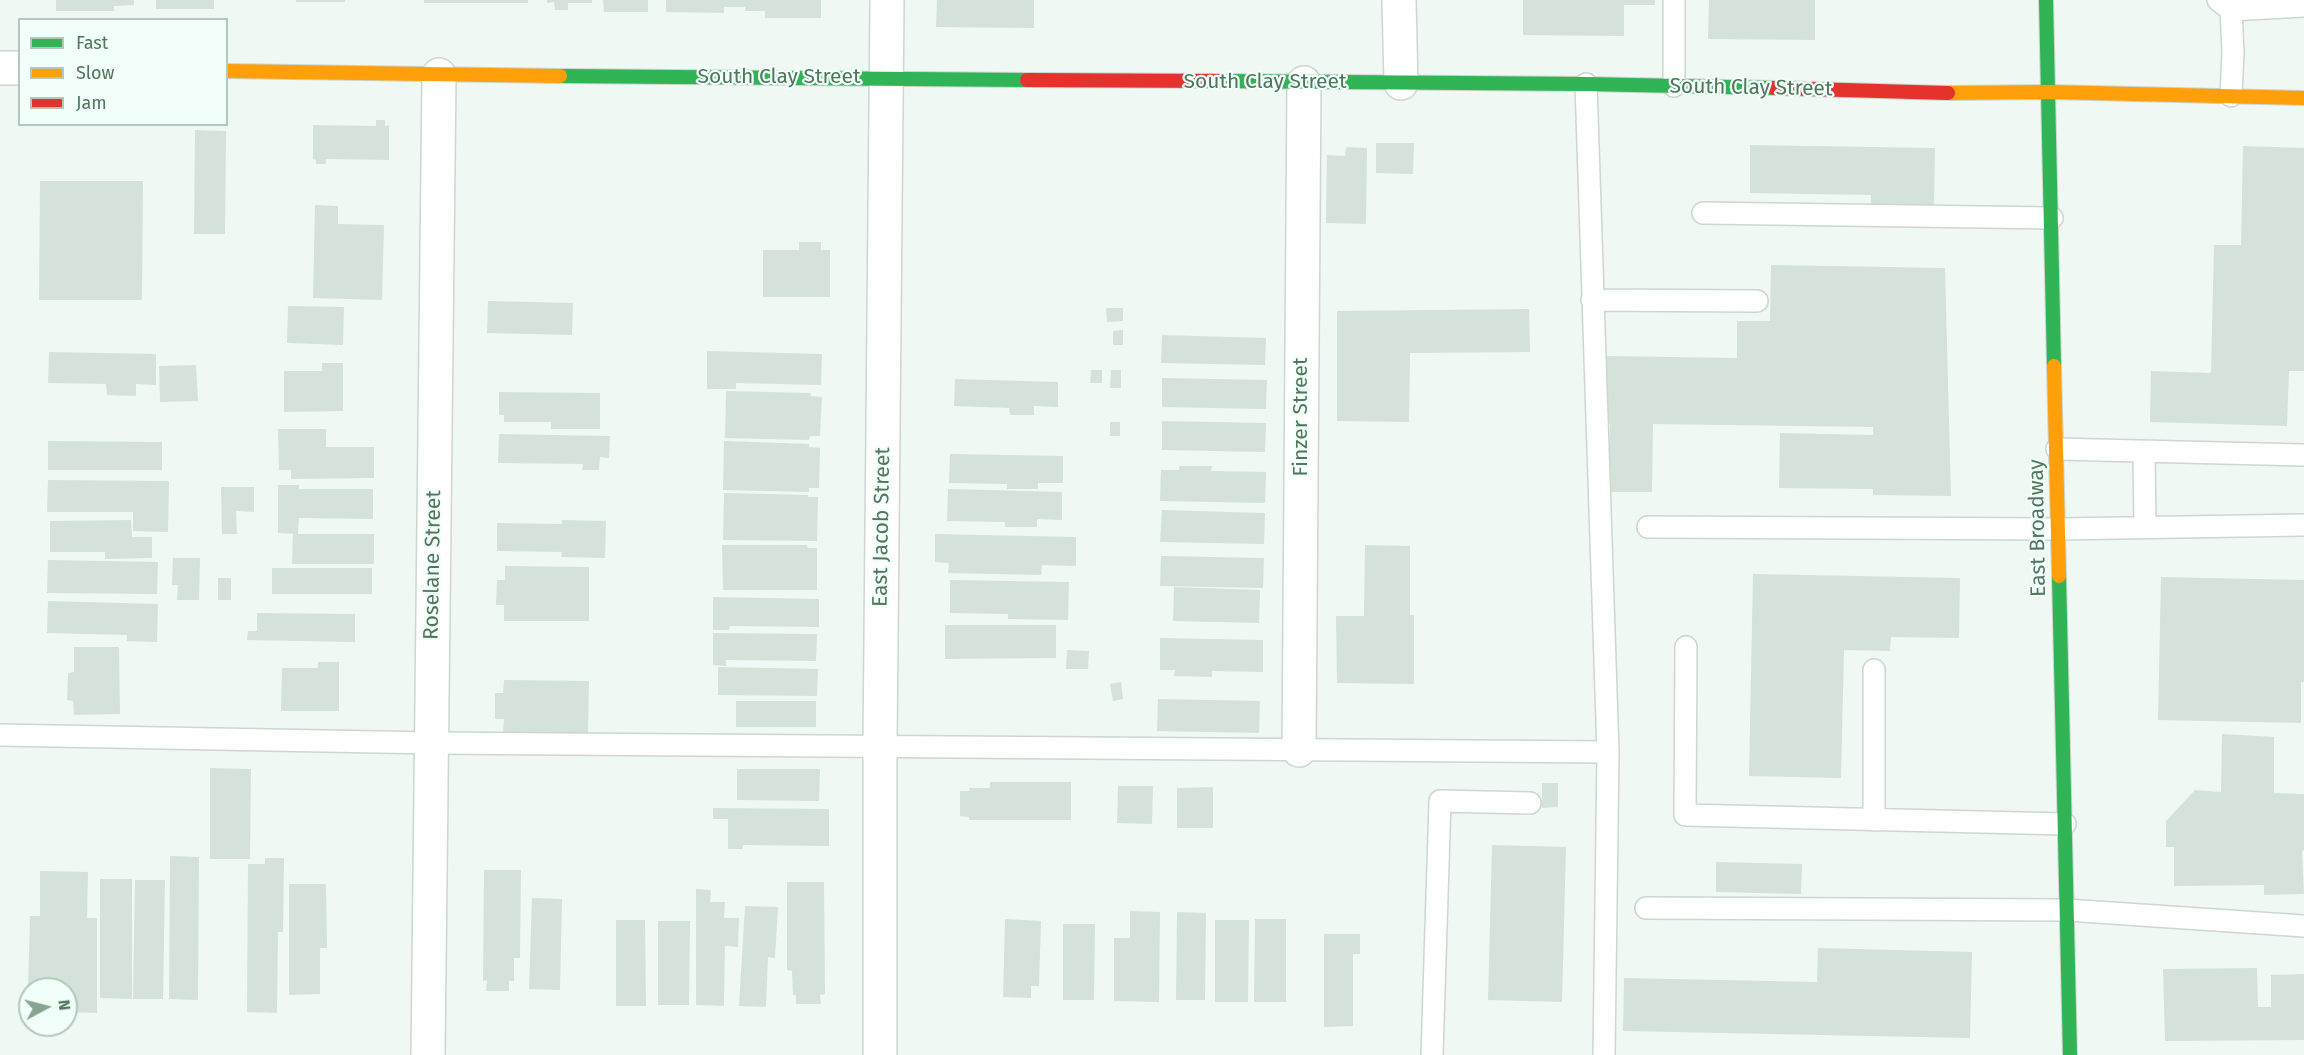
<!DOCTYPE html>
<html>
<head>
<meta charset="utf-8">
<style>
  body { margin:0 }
  #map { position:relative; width:2304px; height:1055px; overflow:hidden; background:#f0f8f4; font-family:"Fira Sans",sans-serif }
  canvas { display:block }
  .legend { position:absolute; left:18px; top:18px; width:210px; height:108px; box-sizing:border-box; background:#f2fef9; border:2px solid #b1c8ba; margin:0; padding:8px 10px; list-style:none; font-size:18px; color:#50765b }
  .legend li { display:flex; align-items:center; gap:12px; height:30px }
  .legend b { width:30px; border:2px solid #b1c8ba }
  .north { position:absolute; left:18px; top:977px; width:60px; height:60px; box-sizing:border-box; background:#f2fef9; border:2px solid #b1c8ba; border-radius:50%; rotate:83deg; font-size:16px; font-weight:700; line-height:24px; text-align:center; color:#50765b }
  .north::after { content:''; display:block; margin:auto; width:21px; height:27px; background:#88a491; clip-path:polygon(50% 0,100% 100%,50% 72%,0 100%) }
</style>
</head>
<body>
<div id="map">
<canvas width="2304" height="1055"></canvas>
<ul class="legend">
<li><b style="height:8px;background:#30b455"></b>Fast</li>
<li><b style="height:8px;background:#ff9f0a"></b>Slow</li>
<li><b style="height:8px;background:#e5322d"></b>Jam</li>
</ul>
<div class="north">N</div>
</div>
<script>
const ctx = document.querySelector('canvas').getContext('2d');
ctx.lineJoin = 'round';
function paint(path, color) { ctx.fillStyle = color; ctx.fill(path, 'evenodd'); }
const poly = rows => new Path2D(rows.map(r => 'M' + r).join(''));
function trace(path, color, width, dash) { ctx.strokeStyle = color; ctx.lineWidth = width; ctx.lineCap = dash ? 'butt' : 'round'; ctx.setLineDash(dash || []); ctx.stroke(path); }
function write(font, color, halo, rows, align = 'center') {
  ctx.font = font + ' "Fira Sans",sans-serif'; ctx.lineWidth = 4.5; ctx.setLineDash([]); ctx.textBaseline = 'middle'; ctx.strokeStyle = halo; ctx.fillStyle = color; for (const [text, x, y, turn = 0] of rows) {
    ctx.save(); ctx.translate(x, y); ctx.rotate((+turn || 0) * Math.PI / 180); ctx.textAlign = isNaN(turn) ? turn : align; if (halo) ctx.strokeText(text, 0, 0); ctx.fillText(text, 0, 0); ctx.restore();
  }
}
paint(poly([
  [56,0,134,0,134,5,114,6,114,11,56,11],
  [156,0,214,0,214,9,156,9],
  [296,0,345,0,345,2,296,2],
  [424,0,528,0,528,3,424,3],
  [547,0,592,0,592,3,568,3,568,10,555,10,554,2,547,3],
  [603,0,648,0,648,12,604,12],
  [666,0,821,0,821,18,765,18,765,11,745,11,745,7,724,7,724,13,666,12],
  [937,0,1034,0,1034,28,936,27],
  [1523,0,1655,0,1655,5,1624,5,1624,36,1523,35],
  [1709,0,1815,0,1815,40,1708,39],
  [376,120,385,120,385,126,389,125,389,160,326,159,326,164,316,164,316,160,313,159,313,125,375,126,376,126],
  [195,130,226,131,225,234,194,234],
  [1376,143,1414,143,1413,174,1376,173],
  [1750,145,1935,148,1934,207,1871,210,1871,195,1750,193],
  [2243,146,2304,148,2304,371,2289,371,2287,426,2150,422,2151,371,2211,373,2214,245,2241,245],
  [1346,147,1367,148,1366,224,1326,223,1327,155,1345,156],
  [40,181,143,181,142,300,39,300],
  [315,205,338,206,338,224,384,225,382,300,313,298],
  [799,242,821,242,821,250,830,250,830,297,763,297,763,250,799,250],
  [1771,265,1945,268,1951,496,1873,495,1873,489,1779,488,1780,433,1873,435,1873,427,1653,424,1652,492,1609,492,1610,424,1605,423,1606,356,1737,358,1737,321,1770,321],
  [488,301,573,303,572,335,487,333],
  [288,306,344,307,343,345,287,343],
  [1106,308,1123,308,1123,321,1107,322],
  [1529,309,1530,352,1410,353,1409,422,1337,421,1337,311],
  [1123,330,1123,345,1113,345,1113,331],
  [1162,335,1266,338,1265,365,1161,363],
  [707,351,822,354,821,385,736,383,736,389,707,389],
  [49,352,156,354,156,385,136,384,136,396,107,395,106,384,48,383],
  [322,363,343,363,343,411,284,412,284,371,322,371],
  [196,365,198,401,160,402,159,366],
  [1091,370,1102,370,1102,383,1090,383],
  [1111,370,1121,370,1121,388,1110,388],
  [1162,378,1267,380,1266,409,1162,407],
  [955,379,1058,382,1058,407,1034,406,1034,415,1010,415,1009,408,954,406],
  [726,391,811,393,810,396,822,397,820,436,810,436,809,440,725,438],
  [499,392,600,393,600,429,551,429,551,422,504,422,504,415,499,415],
  [1162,421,1266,423,1265,452,1162,450],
  [1110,422,1120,422,1120,436,1110,436],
  [278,429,326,429,326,447,374,447,374,478,291,479,291,470,279,470],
  [499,434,610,436,609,458,600,457,599,470,582,470,583,464,498,463],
  [48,441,162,442,162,470,48,470],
  [724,441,809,444,809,447,820,448,819,488,809,488,809,492,723,490],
  [950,454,1063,456,1063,483,1038,483,1038,489,1007,489,1007,484,949,483],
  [1179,466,1212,466,1211,471,1266,472,1265,503,1160,501,1161,470,1179,470],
  [48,480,169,481,168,532,133,531,133,512,47,512],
  [278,485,299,485,299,489,373,489,373,519,299,518,298,534,278,533],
  [221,487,254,487,254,512,236,511,237,534,222,534],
  [948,489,1062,492,1062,520,1037,519,1037,527,1005,527,1005,522,947,521],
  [724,493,808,495,808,497,818,497,817,541,723,540],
  [1162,510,1265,513,1264,544,1160,542],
  [131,520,132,537,152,537,152,558,105,559,105,552,50,552,50,521],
  [562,520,606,521,605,558,561,557,562,552,497,551,497,523,562,524],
  [293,534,374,534,374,564,292,564],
  [935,534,1076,537,1076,566,1042,565,1041,575,948,573,949,563,935,562],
  [722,545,807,545,808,548,817,548,817,590,723,590],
  [1365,545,1410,546,1410,615,1414,615,1414,684,1337,683,1336,616,1364,616],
  [1161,556,1264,558,1263,588,1160,586],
  [173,558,200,558,199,600,177,600,178,585,172,585],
  [48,560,158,562,157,594,47,593],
  [505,566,589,567,589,621,504,621,504,605,496,605,497,580,505,580],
  [272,568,372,568,372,594,272,594],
  [1753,574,1960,578,1959,638,1891,637,1890,651,1844,650,1841,778,1749,776],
  [2161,577,2304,580,2304,682,2301,682,2301,723,2158,720],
  [218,578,231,578,231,600,218,600],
  [950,580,1069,582,1068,620,1008,619,1008,614,950,613],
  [1174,587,1260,590,1259,623,1173,621],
  [713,597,819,599,819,627,730,626,729,630,713,630],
  [48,601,158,604,157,642,127,641,127,635,47,633],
  [257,613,355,614,355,642,247,640,248,631,257,631],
  [945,625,1056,625,1056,658,945,659],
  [713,633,817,634,816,661,726,660,726,666,713,665],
  [1160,638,1263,640,1263,672,1212,671,1212,677,1174,676,1175,670,1160,670],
  [74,647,119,647,120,714,74,715,73,701,67,700,68,673,74,672],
  [1067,650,1089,651,1088,669,1066,669],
  [318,662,339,662,339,711,281,711,282,668,318,668],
  [718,667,818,669,817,696,718,695],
  [504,680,589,681,588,734,503,733,504,719,495,719,495,693,503,693],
  [1121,682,1123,699,1113,701,1110,684],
  [1158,699,1260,701,1259,733,1157,731],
  [736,701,816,701,816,727,736,727],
  [2222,734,2274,737,2274,793,2304,794,2304,850,2302,851,2304,894,2264,895,2264,885,2174,886,2174,847,2166,847,2166,821,2195,790,2221,792],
  [210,768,251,769,250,859,210,859],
  [737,769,820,769,819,801,737,800],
  [990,782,1071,782,1071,820,969,820,969,817,960,816,960,791,970,791,969,788,990,788],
  [1542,783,1558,783,1558,807,1542,808],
  [1118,786,1153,786,1152,824,1117,823],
  [1213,787,1213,828,1177,828,1177,788],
  [713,808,829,809,829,846,743,845,743,849,728,849,728,819,713,819],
  [1492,845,1566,847,1562,1002,1488,1000],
  [170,856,199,857,198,1000,169,999],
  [265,858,284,858,283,932,278,932,277,1013,247,1012,248,864,265,864],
  [1716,862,1802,864,1801,894,1716,892],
  [484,870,521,870,520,958,514,958,514,981,509,981,509,991,486,991,487,980,483,981],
  [40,871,88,872,87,918,97,918,97,1013,66,1012,66,989,28,989,30,916,40,916],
  [100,879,132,879,132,999,100,998],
  [135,880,165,880,163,999,133,999],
  [787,882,824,882,825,994,820,995,821,1004,796,1004,796,995,793,995,792,971,787,970],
  [289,884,326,884,327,948,320,948,320,994,289,995],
  [696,889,711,890,710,902,725,902,724,918,739,918,738,947,725,946,724,1006,696,1005],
  [532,898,562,899,560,990,529,989],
  [745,906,778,907,775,958,768,957,766,1007,739,1006],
  [1130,911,1160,912,1159,1002,1114,1001,1114,938,1130,938],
  [1177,912,1206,913,1205,1000,1176,1000],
  [1005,919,1041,921,1039,986,1031,986,1031,998,1003,997],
  [1255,919,1286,919,1286,1002,1254,1002],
  [616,920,645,920,646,1006,616,1006],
  [1215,920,1249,920,1248,1002,1215,1002],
  [658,921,690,921,689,1005,658,1005],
  [1063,924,1095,924,1094,1000,1063,1000],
  [1324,934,1360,934,1360,954,1353,954,1353,1026,1324,1027],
  [1818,948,1972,952,1970,1038,1623,1031,1624,978,1817,982],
  [2257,968,2258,1007,2271,1007,2271,975,2304,974,2304,1040,2165,1041,2163,969]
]), '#d4e2da');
const lane = poly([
  [1674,0,1674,86],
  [2218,0,2231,10,2304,6],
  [1586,84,1608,752,1604,1055],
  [2231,96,2233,52,2231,10],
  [1703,213,2052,218],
  [1592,300,1757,301],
  [2057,449,2304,455],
  [2144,452,2145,527],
  [1648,527,2059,529,2304,525],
  [1686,647,1685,815,2065,824],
  [0,735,432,743,1608,752],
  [1874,820,1874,670],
  [1646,908,2067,910,2304,926],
  [1432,1055,1440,801,1530,803]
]);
const street = poly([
  [1399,0,1401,83],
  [0,68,20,68],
  [1299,750,1304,83],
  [428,1055,439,75],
  [880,1055,880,745,887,0]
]);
const fast = poly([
  [2046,0,2054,366],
  [560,76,1027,80],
  [1219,81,1586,84,1774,88],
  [2059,576,2070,1055]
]);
const slow = poly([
  [226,71,560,76],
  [1948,93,2049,92,2304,98],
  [2054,366,2059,576]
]);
const jam = poly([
  [1027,80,1219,81],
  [1774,88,1948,93]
]);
trace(lane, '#ccd7d0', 24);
trace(street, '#ccd7d0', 36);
trace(fast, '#cad6d0', 16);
trace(slow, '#cad6d0', 16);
trace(jam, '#cad6d0', 16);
trace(lane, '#fdfefd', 21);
trace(street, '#fdfefd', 33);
trace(fast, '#30b455', 14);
trace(slow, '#ff9f0a', 14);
trace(jam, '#e5322d', 14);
write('21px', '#50765b', '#f2fef9', [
  ["South Clay Street",779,77],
  ["South Clay Street",1265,82],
  ["South Clay Street",1751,88,1],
  ["Finzer Street",1301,417,-90],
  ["East Jacob Street",882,527,-89],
  ["East Broadway",2038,528,-91],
  ["Roselane Street",433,565,-89]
]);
</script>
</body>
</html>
